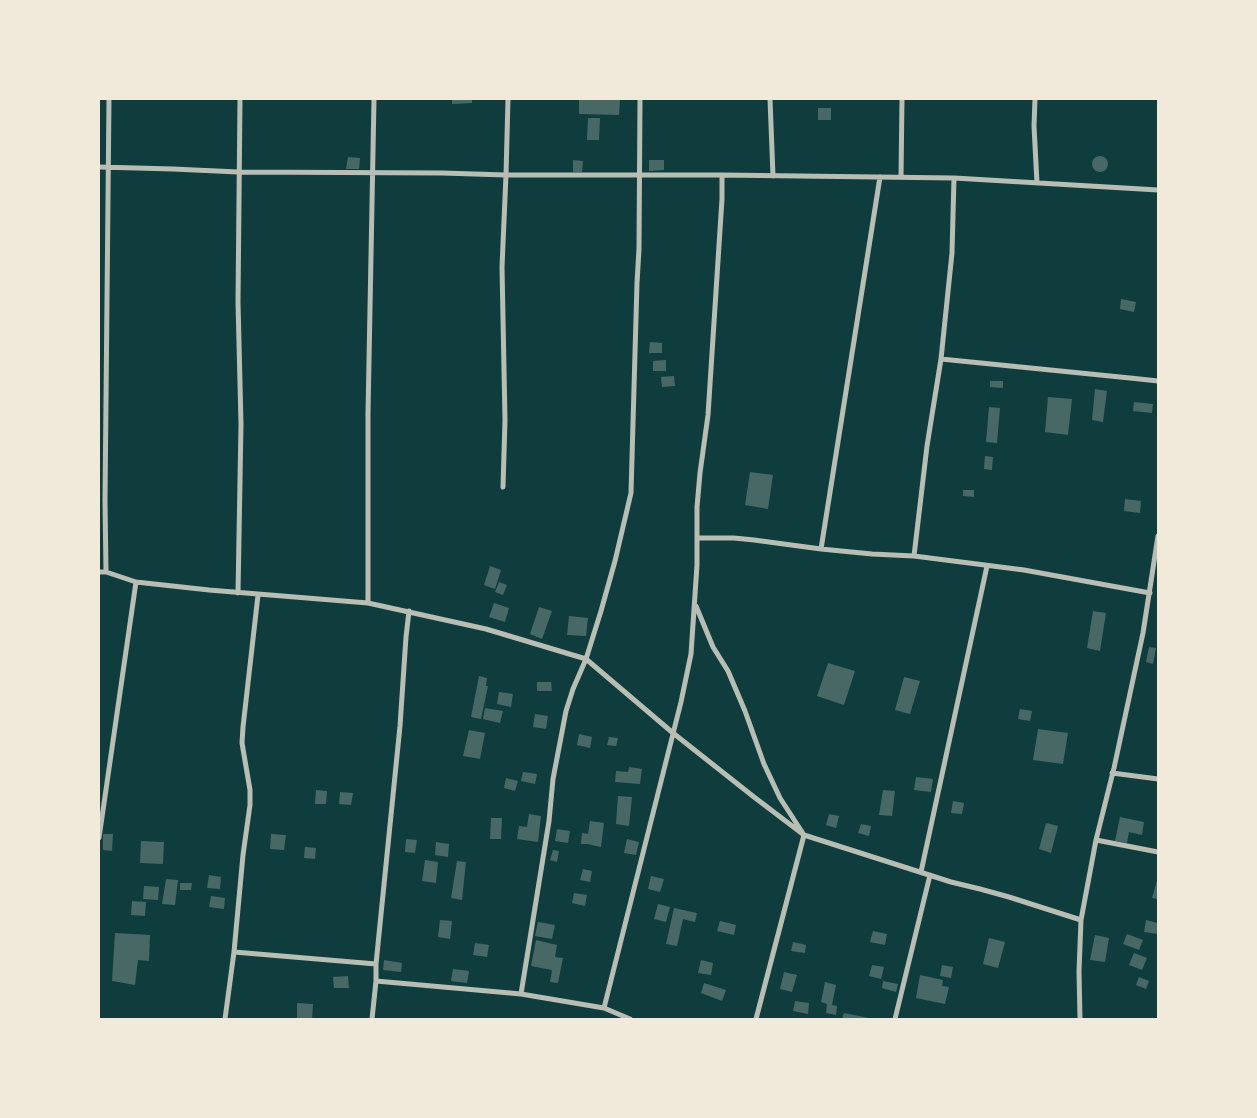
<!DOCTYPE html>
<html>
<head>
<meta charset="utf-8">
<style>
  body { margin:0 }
  #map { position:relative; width:1257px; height:1118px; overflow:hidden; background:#0f3d3e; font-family:"Zilla Slab",serif }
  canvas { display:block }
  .frame { position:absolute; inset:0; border:100px solid #f1e9da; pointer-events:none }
</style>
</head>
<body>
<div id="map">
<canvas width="1257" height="1118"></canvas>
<div class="frame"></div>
</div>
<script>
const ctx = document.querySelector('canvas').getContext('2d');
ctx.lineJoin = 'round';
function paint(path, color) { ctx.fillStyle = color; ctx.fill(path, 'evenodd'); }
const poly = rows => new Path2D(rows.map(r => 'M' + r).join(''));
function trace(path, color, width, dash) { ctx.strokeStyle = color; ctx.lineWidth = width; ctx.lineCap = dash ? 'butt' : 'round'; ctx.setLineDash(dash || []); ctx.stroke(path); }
paint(poly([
  [452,99,472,99,472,103,452,104],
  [579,99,620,99,619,115,579,114],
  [818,108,831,108,831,120,818,120],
  [588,118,600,118,599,140,587,140],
  '1092 164a8 8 0 1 1 16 0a8 8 0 1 1-16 0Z',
  [348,157,360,158,359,169,346,169],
  [573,160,583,161,582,172,573,172],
  [649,160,664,160,664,170,649,171],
  [1121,299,1136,302,1134,312,1120,309],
  [650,342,662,343,662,353,649,353],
  [666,360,666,371,653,371,653,361],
  [674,376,675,386,662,387,661,377],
  [990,381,1003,381,1003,388,990,387],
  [1095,389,1107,391,1103,422,1092,420],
  [1048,397,1072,399,1068,435,1045,432],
  [1134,402,1153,404,1152,413,1133,411],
  [989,407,1000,408,997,443,986,442],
  [985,456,993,457,992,470,984,469],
  [750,472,773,475,768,509,745,505],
  [963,490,974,490,974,497,963,496],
  [1125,499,1141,501,1140,513,1124,511],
  [490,566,501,570,495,589,484,585],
  [499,582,507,585,503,595,495,592],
  [494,603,509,608,505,622,489,617],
  [539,607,552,611,542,639,530,634],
  [1093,611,1106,613,1100,651,1087,648],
  [569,616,588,618,586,636,567,635],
  [1149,647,1156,648,1153,664,1146,662],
  [828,663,855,671,844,705,817,696],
  [479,676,487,678,486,686,488,686,481,719,471,717],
  [904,677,920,681,910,714,895,710],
  [537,682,551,682,552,691,537,691],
  [499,692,513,694,511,707,497,704],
  [485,708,503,711,500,723,483,719],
  [1020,709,1032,711,1030,721,1018,719],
  [535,714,548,716,546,729,533,727],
  [1038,729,1068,733,1063,764,1033,760],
  [469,730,485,733,480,759,463,756],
  [579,734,592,737,590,748,577,745],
  [609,737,618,738,616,746,607,745],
  [629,767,642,769,640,784,615,782,616,771,628,772],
  [523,772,537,774,535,784,521,781],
  [916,777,933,779,931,792,914,790],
  [506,778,518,781,515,791,504,788],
  [316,790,327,791,326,804,315,804],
  [883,790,895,791,892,816,879,815],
  [340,792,353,793,351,805,339,804],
  [618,796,632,797,629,826,616,824],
  [953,801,964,803,962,814,951,813],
  [529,814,541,816,538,842,517,839,519,826,527,827],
  [829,814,839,816,836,828,826,825],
  [1120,817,1144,822,1142,835,1129,832,1127,843,1115,841],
  [491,818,502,818,501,839,490,839],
  [590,821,604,823,601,847,587,844,581,844,582,833,588,834],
  [1046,823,1058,826,1051,853,1039,849],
  [861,824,871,826,869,836,858,833],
  [557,829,570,831,568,843,555,841],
  [103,834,113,834,112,851,103,850],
  [271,834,286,835,284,850,270,849],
  [406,839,417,840,415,853,405,852],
  [627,839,639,842,636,855,624,853],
  [141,841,164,842,163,864,140,863],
  [436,842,449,844,448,857,435,855],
  [305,847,316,848,315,859,304,858],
  [553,850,559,851,557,862,550,860],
  [425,860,438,862,436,883,422,881],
  [457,861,466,862,462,900,451,898],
  [583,869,592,871,590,882,580,880],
  [209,875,221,877,220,889,207,888],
  [651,876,664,879,660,892,648,889],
  [1158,877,1158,899,1152,898],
  [166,879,178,880,175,905,162,904],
  [180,883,192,883,191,890,180,890],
  [144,886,159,887,158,900,143,899],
  [574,893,587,895,585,906,572,903],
  [211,896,225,898,224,909,209,907],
  [132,901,146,902,145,916,131,915],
  [658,904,670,907,666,922,654,919],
  [674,908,697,913,695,922,683,919,677,946,666,944],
  [440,920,452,921,450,939,438,937],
  [1146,920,1158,923,1158,934,1144,932],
  [720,921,736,925,734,935,717,931],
  [538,922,555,925,552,939,535,936],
  [873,931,887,934,885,945,870,942],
  [115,933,150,935,149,961,138,960,135,985,112,981],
  [1127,934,1143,940,1139,950,1123,944],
  [1095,935,1109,938,1105,962,1090,960],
  [989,938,1005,942,998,968,983,964],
  [536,940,557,945,555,957,563,958,558,983,550,982,552,970,531,966],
  [793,942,806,945,805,953,791,951],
  [475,943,489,945,487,957,473,955],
  [1134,953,1147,958,1142,970,1129,965],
  [384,960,402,963,401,972,383,970],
  [701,960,713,963,711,975,698,973],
  [872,965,884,967,881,979,869,976],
  [942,965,953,967,951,978,940,976],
  [453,969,469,971,467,983,451,981],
  [784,972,797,975,792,992,780,989],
  [920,975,943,980,942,986,949,987,945,1004,916,998],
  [348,976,349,988,334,988,333,977],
  [1139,977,1149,981,1146,989,1136,985],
  [883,981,898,984,896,992,882,988],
  [825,982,836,985,832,1005,837,1006,836,1015,826,1013,827,1004,821,1002],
  [704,983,726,990,722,1001,701,993],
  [795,1001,809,1003,808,1014,793,1011],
  [297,1003,313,1004,312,1019,297,1019],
  [844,1013,869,1018,868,1019,842,1019]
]), '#486865');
trace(poly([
  [770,99,773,176],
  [1035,99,1034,126,1037,183],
  [99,167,173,169,238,172,442,173,506,175,722,175,954,178,1158,190],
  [901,177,902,99],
  [941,359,1130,378,1158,381],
  [503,487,505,420,502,267,506,175,508,99],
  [697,538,734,538,754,540,821,549,872,554,914,556,1024,570,1150,593],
  [821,549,880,177],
  [914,556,927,446,941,359,952,253,954,178],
  [99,572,106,572,136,582,209,590,368,603,486,629,586,659,673,733,754,797,804,835,951,882,980,889,1009,897,1081,920],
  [106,572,105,500,109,99],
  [238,593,241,424,238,302,240,99],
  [368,603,368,413,374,99],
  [696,606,713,647,728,671,745,711,764,764,780,798,804,835,756,1019],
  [1112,773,1158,779],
  [99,838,136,582],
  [1096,840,1158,852],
  [921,872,987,566],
  [234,952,376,964],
  [376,981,521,994,604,1008,630,1019],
  [521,994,549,821,553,779,566,711,573,689,586,659,601,611,615,561,631,493,637,283,639,249,640,99],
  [604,1008,681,702,691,654,697,565,697,507,700,473,708,415,722,199,722,175],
  [225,1019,234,952,243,855,250,805,250,790,242,743,243,727,258,595],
  [372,1019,376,981,376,964,400,726,406,637,409,611],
  [895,1019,930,875],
  [1080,1019,1079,971,1081,920,1096,840,1114,768,1143,633,1158,536]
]), '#b8beb3', 5);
</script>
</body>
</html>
